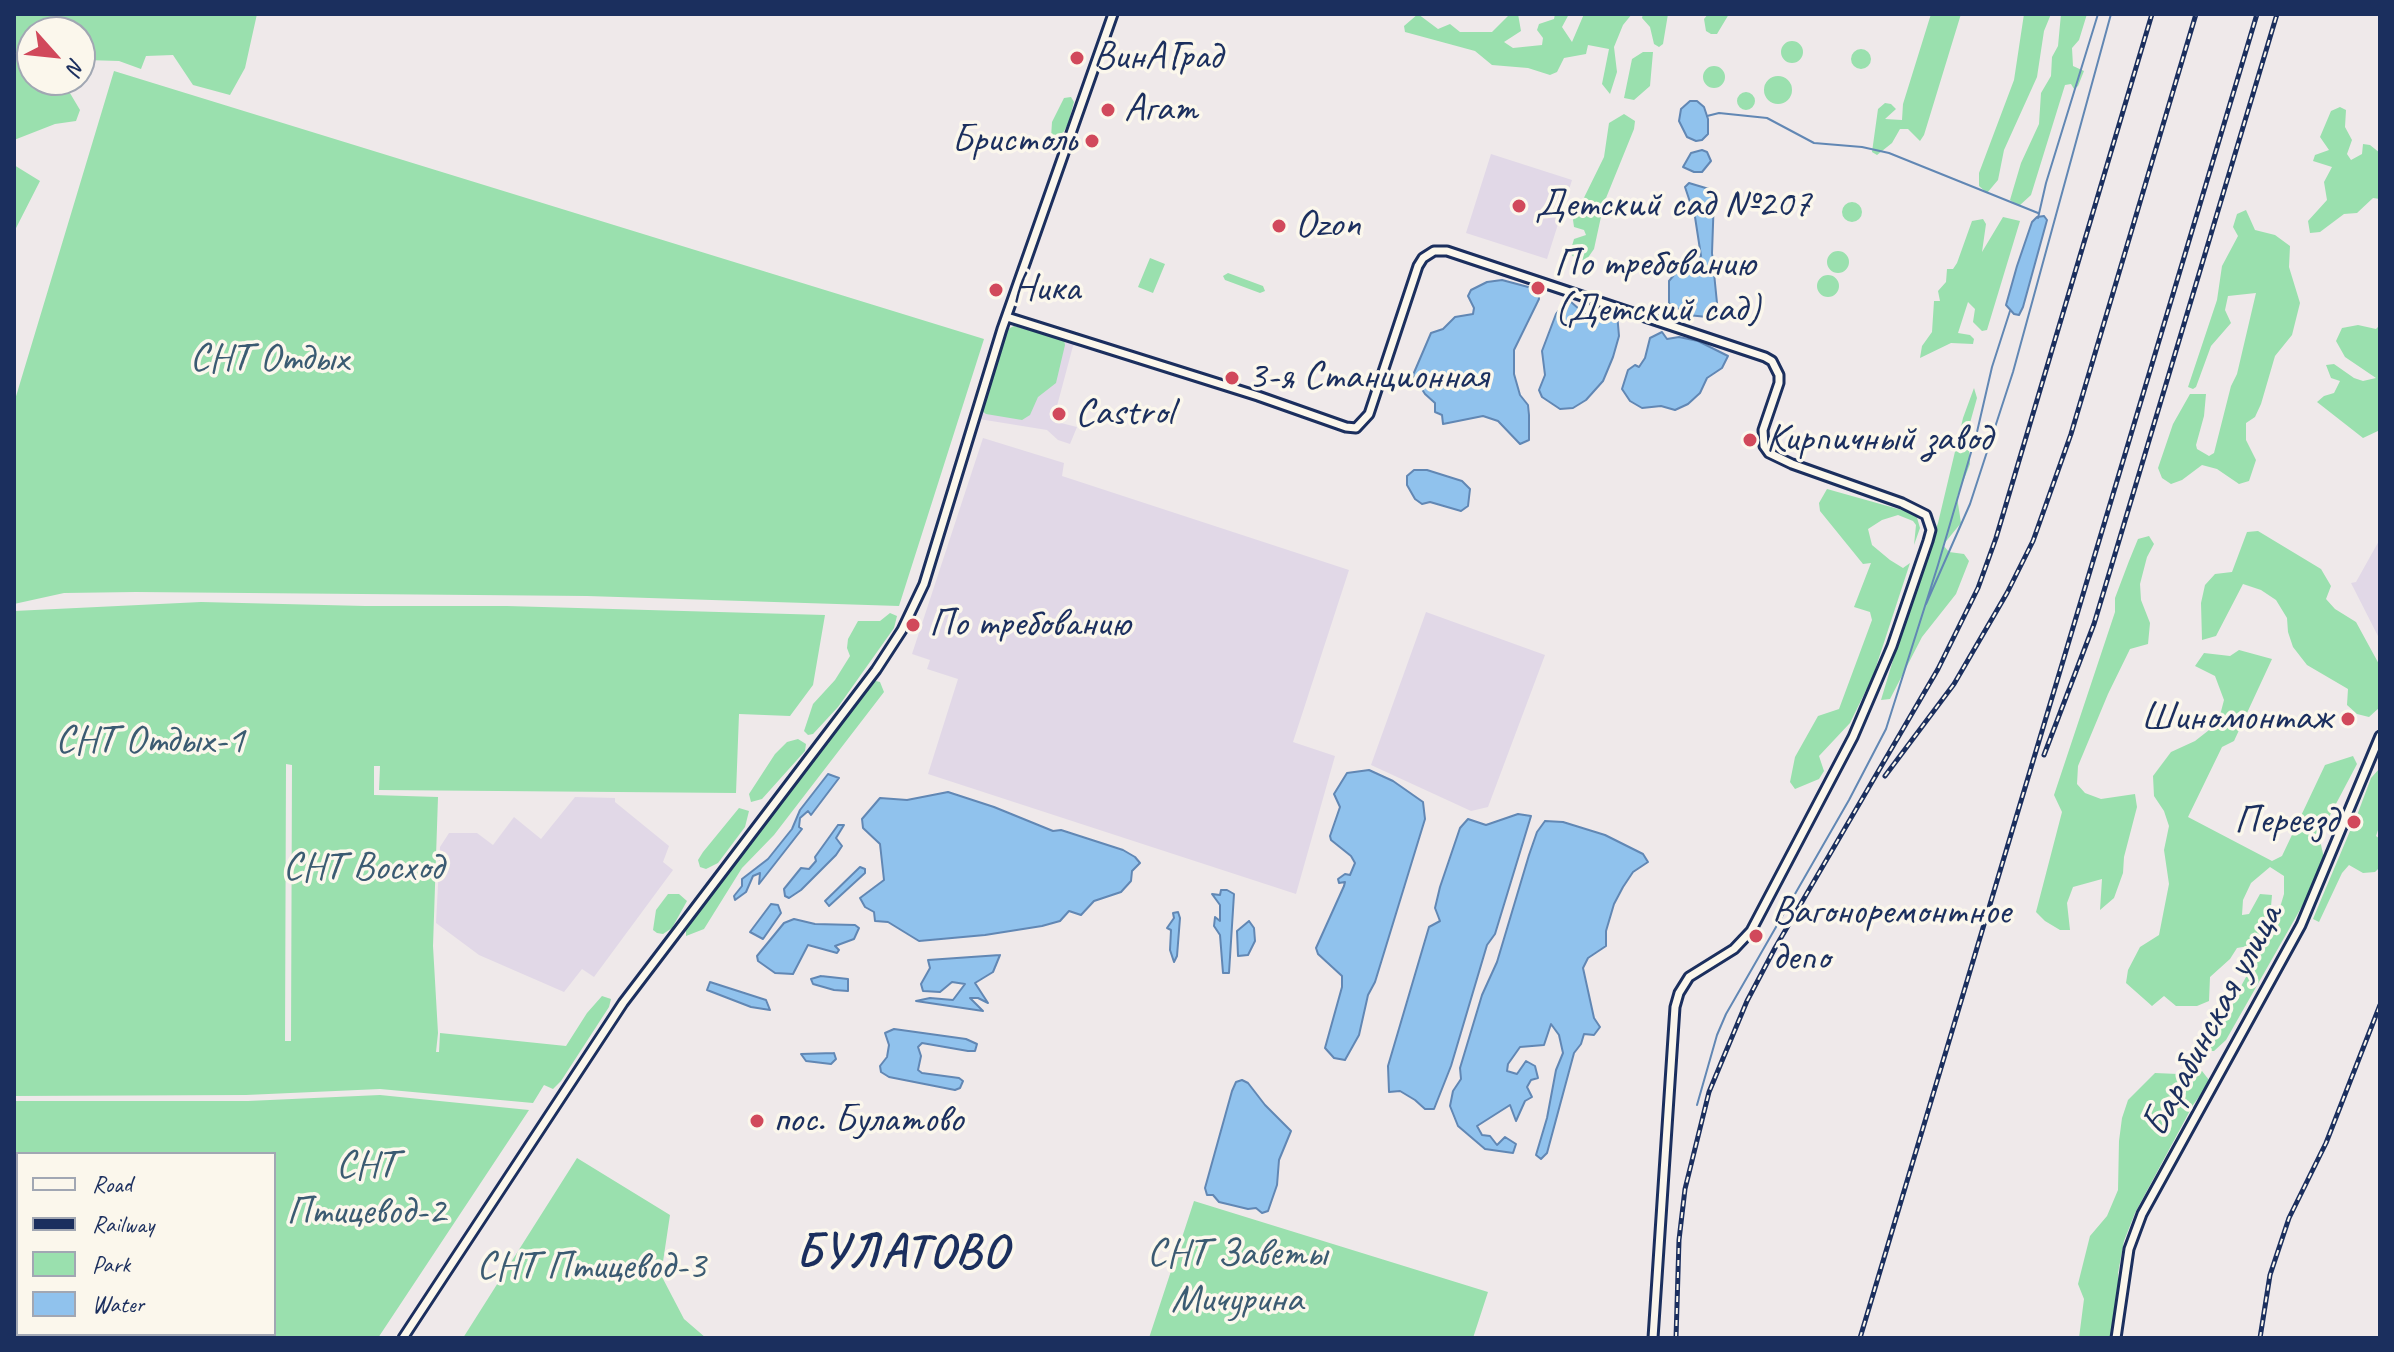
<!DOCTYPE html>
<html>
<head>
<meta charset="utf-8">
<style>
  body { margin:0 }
  #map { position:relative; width:2394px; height:1352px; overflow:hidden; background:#efe9ea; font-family:Caveat,sans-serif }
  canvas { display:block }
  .frame { position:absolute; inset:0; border:16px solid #1b2f5e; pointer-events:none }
  .legend { position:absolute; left:16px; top:1152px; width:260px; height:184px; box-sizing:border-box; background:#fbf7ec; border:2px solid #a1a7b3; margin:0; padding:10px 14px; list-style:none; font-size:24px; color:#1b2f5e }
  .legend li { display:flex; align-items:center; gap:16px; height:40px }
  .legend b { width:40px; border:2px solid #a1a7b3 }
  .north { position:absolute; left:16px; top:16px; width:80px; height:80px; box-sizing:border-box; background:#fbf7ec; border:2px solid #a1a7b3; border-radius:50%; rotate:117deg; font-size:22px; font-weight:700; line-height:32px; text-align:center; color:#1b2f5e }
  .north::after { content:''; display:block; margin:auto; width:28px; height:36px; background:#d1495b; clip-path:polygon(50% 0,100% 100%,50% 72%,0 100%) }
</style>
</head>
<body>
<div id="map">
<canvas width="2394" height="1352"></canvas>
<div class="frame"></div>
<ul class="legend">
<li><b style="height:10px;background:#fbf7ec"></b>Road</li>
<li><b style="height:10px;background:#1b2f5e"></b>Railway</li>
<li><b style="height:22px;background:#9ae0ae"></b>Park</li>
<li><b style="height:22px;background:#90c2ed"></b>Water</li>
</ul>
<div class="north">N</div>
</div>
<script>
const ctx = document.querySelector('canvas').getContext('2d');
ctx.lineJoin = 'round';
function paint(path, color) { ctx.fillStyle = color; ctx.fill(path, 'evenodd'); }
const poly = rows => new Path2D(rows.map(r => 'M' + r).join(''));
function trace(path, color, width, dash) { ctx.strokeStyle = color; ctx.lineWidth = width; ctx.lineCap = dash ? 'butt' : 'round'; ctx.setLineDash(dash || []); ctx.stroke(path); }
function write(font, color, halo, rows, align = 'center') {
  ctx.font = font + ' Caveat,sans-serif'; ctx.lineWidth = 7; ctx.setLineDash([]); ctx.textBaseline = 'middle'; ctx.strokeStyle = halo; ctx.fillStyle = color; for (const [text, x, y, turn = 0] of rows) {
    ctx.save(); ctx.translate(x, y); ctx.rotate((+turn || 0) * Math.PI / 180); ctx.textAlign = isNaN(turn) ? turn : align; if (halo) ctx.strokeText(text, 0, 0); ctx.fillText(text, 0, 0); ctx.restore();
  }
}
paint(poly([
  [1491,154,1572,180,1547,259,1466,233],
  [1014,326,1076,344,1073,346,1053,421,1077,427,1070,444,1058,440,1047,430,979,419,1006,330],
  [983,438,1064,463,1062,476,1349,570,1293,742,1335,756,1296,894,928,774,958,679,927,669,930,660,912,654],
  [2380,539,2380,640,2351,583,2356,582],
  [1426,612,1545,655,1488,807,1471,811,1371,765],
  [575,797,615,798,615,802,669,846,663,862,673,870,594,977,582,969,564,992,479,955,436,923,440,847,449,833,477,833,493,845,514,817,541,839]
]), '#e1d8e7');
paint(poly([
  [14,14,257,14,245,68,230,95,193,85,173,55,146,56,141,69,119,61,86,60,80,48,80,32,32,32,32,53,17,60,42,93,64,83,80,110,76,121,55,124,14,140],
  [1418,14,1438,29,1450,24,1460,32,1492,32,1510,14,1518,14,1521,31,1504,42,1513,48,1542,45,1543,38,1537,30,1539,24,1554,19,1555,14,1569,14,1562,27,1572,42,1584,14,1632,14,1623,25,1614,47,1617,72,1610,94,1602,84,1609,49,1588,45,1586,54,1564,58,1557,72,1550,75,1528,68,1492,65,1475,51,1405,32,1404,26],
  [1643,14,1668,14,1663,44,1659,47,1654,44,1650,27,1642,18],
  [1708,14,1729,14,1717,34,1711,34,1706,31,1704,19],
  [1931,14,1961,14,1924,135,1920,141,1908,129,1900,129,1892,143,1877,155,1872,152,1878,109,1885,103,1891,104,1896,109,1885,119,1902,120,1903,104],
  [2024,14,2051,14,2044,31,2037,77,2004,150,1998,180,1987,193,1979,186,1979,173,2014,80],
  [2061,14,2087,14,2079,40,2072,48,2073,66,2084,71,2078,86,2074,89,2071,84,2065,85,2031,195,2019,206,2010,200,2021,163,2039,124,2041,93,2051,76,2052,57,2058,46],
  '1781 52a11 11 0 1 1 22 0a11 11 0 1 1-22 0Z',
  '1851 59a10 10 0 1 1 20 0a10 10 0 1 1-20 0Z',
  [1643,52,1653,52,1650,86,1634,100,1624,98,1632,59],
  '1703 77a11 11 0 1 1 22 0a11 11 0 1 1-22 0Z',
  [114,71,984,339,899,606,587,596,136,592,64,593,14,604,14,403],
  '1764 90a14 14 0 1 1 28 0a14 14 0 1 1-28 0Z',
  '1737 101a9 9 0 1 1 18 0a9 9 0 1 1-18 0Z',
  [1071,97,1074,102,1068,124,1058,142,1054,141,1051,138,1052,122,1064,98],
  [2340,107,2346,110,2345,127,2352,140,2347,154,2351,160,2362,154,2363,144,2370,145,2380,153,2380,199,2373,198,2357,213,2344,214,2320,232,2310,233,2308,221,2327,200,2324,182,2332,167,2313,161,2315,155,2329,150,2320,137,2331,111],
  [1624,114,1635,121,1634,129,1604,203,1594,249,1587,259,1577,261,1570,253,1574,239,1586,235,1584,230,1574,227,1573,220,1604,157,1609,123],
  [14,165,40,181,14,232],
  '1842 212a10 10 0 1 1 20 0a10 10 0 1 1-20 0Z',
  [2246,210,2255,230,2275,235,2290,246,2289,267,2300,303,2292,335,2275,356,2261,404,2255,417,2246,423,2246,440,2256,460,2249,481,2239,484,2217,469,2202,465,2182,480,2171,484,2162,478,2158,468,2173,424,2190,394,2206,394,2204,416,2196,445,2197,449,2209,456,2214,453,2231,386,2237,374,2256,293,2228,296,2225,310,2231,323,2211,346,2196,387,2193,389,2188,387,2217,300,2222,266,2238,236,2233,227,2237,214],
  [2003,217,2020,221,1987,330,1982,331,1973,322,1975,309,1968,302,1958,333,1970,335,1974,339,1973,344,1951,343,1920,358,1922,346,1932,332,1934,301,1940,301,1938,291,1946,282,1947,269,1953,269,1957,263,1972,221,1983,219,1986,224,1982,252],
  '1827 262a11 11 0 1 1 22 0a11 11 0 1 1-22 0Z',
  [1150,258,1165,264,1153,293,1138,287],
  [1228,273,1263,286,1265,291,1260,293,1225,280,1223,276],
  '1817 286a11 11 0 1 1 22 0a11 11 0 1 1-22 0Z',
  [2358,325,2376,329,2380,325,2380,430,2363,438,2317,402,2324,396,2334,393,2340,381,2331,378,2326,365,2334,364,2354,378,2363,381,2376,378,2345,357,2336,341,2342,328],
  [1014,326,1064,339,1065,345,1056,383,1038,397,1030,415,1022,420,986,414,981,410,1006,330],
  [1974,388,1977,398,1968,430,1970,464,1957,497,1961,523,1943,545,1949,552,1964,554,1969,561,1956,594,1922,637,1890,699,1881,700,1914,590,1938,523,1963,418],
  [1827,489,1916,514,1920,528,1914,545,1916,525,1913,521,1898,515,1882,520,1868,529,1872,545,1890,560,1903,568,1910,563,1873,676,1850,723,1819,756,1824,771,1819,779,1795,789,1790,782,1795,757,1818,716,1839,709,1872,620,1870,612,1854,607,1871,563,1863,564,1820,511,1819,503],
  [2258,531,2321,569,2331,586,2326,599,2335,609,2356,622,2380,666,2380,707,2369,717,2357,714,2347,705,2348,689,2307,665,2293,647,2288,632,2287,618,2276,600,2261,590,2243,584,2216,636,2202,640,2201,603,2205,585,2215,574,2232,572,2247,532],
  [2149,536,2154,544,2147,557,2140,584,2141,600,2150,623,2148,644,2130,649,2108,694,2078,766,2077,784,2085,793,2101,799,2135,794,2137,807,2124,857,2123,873,2114,898,2100,910,2102,879,2073,887,2067,903,2070,930,2060,930,2045,921,2036,912,2062,812,2054,795,2115,612,2115,598,2129,561,2138,539],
  [201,602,365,606,507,606,825,615,813,685,790,716,739,714,736,793,379,790,380,766,374,766,374,795,438,797,433,946,438,1033,436,1052,439,1052,440,1033,566,1046,587,1013,602,996,611,999,609,1007,561,1081,553,1089,544,1085,533,1103,380,1089,246,1095,14,1096,14,611],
  [286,764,292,765,291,1041,285,1041],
  [890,613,897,616,894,628,838,707,813,734,808,735,804,731,813,704,835,680,850,656,847,648,848,639,858,621,880,621],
  [2239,650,2272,659,2234,741,2222,747,2188,817,2272,861,2282,856,2325,765,2353,756,2357,764,2319,836,2324,858,2305,901,2226,1040,2214,1051,2201,1051,2203,1033,2211,1023,2222,1021,2275,924,2284,894,2284,876,2270,867,2251,883,2243,900,2242,915,2249,914,2260,894,2272,895,2270,918,2254,945,2237,948,2230,959,2210,977,2209,1001,2197,1006,2176,1006,2164,996,2152,1006,2126,983,2128,970,2140,947,2159,935,2169,884,2164,850,2169,826,2164,811,2154,796,2153,776,2171,752,2195,741,2218,723,2224,700,2215,676,2195,666,2204,653,2230,656],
  [876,681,880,682,884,692,774,835,742,868,704,929,686,936,686,924,776,803,868,686],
  [798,739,806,744,805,751,762,799,751,802,749,794,775,754,787,742],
  [2380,768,2380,824,2376,836,2380,839,2380,867,2375,872,2363,873,2349,865,2342,873,2319,922,2313,919,2320,902,2350,831,2358,829,2356,818,2371,778],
  [739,808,749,811,745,827,718,863,706,869,700,867,698,860,703,852],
  [668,894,679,894,687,901,672,928,663,934,657,933,653,930,656,910],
  [2202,1071,2209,1080,2206,1087,2193,1105,2135,1213,2124,1241,2118,1273,2119,1303,2110,1338,2079,1338,2084,1299,2078,1284,2090,1236,2107,1216,2118,1190,2119,1141,2122,1118,2128,1100,2155,1073,2178,1074],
  [380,1095,529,1110,378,1338,14,1338,14,1101,248,1101],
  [18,1154,274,1154,274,1334,18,1334],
  [577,1158,670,1215,661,1275,684,1319,706,1338,463,1338],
  [1194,1201,1488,1292,1473,1338,1149,1338]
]), '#9ae0ae');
const water = poly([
  [1690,101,1697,101,1704,107,1708,119,1708,134,1702,140,1696,141,1687,137,1679,121,1681,109,1690,101],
  [1702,150,1707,152,1711,161,1702,172,1694,172,1683,167,1691,153,1702,150],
  [1689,183,1709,189,1714,197,1712,253,1718,313,1707,317,1688,315,1669,303,1669,281,1688,258,1696,264,1701,256,1695,217,1685,187,1689,183],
  [2044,216,2047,220,2023,307,2019,315,2014,314,2006,305,2017,266,2032,222,2037,217,2044,216],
  [1502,280,1532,288,1538,293,1539,299,1514,350,1514,374,1520,395,1528,405,1529,415,1529,440,1520,444,1498,421,1483,416,1443,424,1442,415,1435,412,1435,403,1425,394,1413,375,1431,333,1443,329,1455,317,1473,314,1474,308,1468,296,1471,290,1487,282,1502,280],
  [1565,302,1571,302,1594,322,1611,313,1617,313,1619,336,1613,357,1603,381,1586,400,1573,408,1560,409,1542,397,1539,390,1545,375,1542,351,1556,314,1565,302],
  [1662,332,1667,339,1679,337,1698,341,1728,356,1722,368,1707,378,1700,393,1688,404,1675,410,1661,406,1642,408,1630,401,1622,389,1628,370,1635,365,1639,367,1645,358,1650,338,1662,332],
  [1414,470,1427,470,1462,481,1470,489,1468,506,1461,511,1430,502,1422,504,1415,499,1407,485,1407,476,1414,470],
  [1369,770,1393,781,1423,802,1425,819,1375,982,1368,995,1359,1035,1345,1060,1334,1058,1325,1048,1342,987,1342,976,1318,954,1316,948,1344,886,1345,882,1339,883,1338,879,1345,874,1350,875,1355,863,1351,856,1331,840,1330,836,1340,807,1334,794,1347,773,1369,770],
  [828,774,839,778,811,815,808,811,800,818,799,827,802,829,759,884,760,873,753,876,746,892,735,900,734,896,742,886,742,879,768,859,792,829,800,810,828,774],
  [948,792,994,807,1053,831,1061,830,1123,850,1135,857,1140,863,1132,871,1131,881,1121,892,1094,901,1081,915,1069,911,1060,921,1042,926,985,935,919,941,888,922,875,921,874,912,865,907,860,898,884,880,880,844,863,828,862,819,880,798,907,800,948,792],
  [1518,814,1531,816,1495,934,1487,945,1451,1066,1434,1109,1425,1109,1415,1100,1400,1091,1389,1092,1388,1066,1429,927,1440,921,1435,908,1440,887,1460,828,1468,819,1486,825,1518,814],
  [1545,821,1563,822,1605,835,1643,854,1648,862,1633,872,1623,887,1614,904,1606,931,1606,946,1588,958,1583,968,1594,1018,1600,1027,1594,1035,1584,1034,1581,1044,1574,1053,1547,1153,1541,1159,1536,1155,1547,1118,1556,1070,1563,1053,1559,1035,1551,1024,1544,1045,1520,1047,1508,1064,1507,1071,1517,1074,1526,1061,1535,1066,1538,1078,1531,1080,1527,1087,1532,1097,1525,1101,1516,1121,1510,1105,1477,1126,1482,1135,1490,1136,1497,1145,1505,1137,1516,1144,1513,1153,1485,1149,1458,1126,1450,1106,1453,1091,1461,1079,1460,1068,1482,995,1497,962,1529,855,1537,832,1545,821],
  [838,825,844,825,836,838,842,846,836,855,801,890,789,898,785,896,784,889,801,868,809,869,816,861,815,857,838,825],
  [860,867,865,869,865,873,829,906,825,901,860,867],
  [1221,890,1227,890,1234,894,1229,973,1223,973,1220,935,1214,926,1215,917,1220,921,1220,905,1212,894,1220,895,1221,890],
  [771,904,778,905,781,913,763,939,750,932,771,904],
  [1178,912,1180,918,1177,956,1174,962,1170,950,1171,930,1167,928,1174,918,1173,913,1178,912],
  [794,919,815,924,855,925,859,928,854,939,835,946,839,950,837,953,808,945,793,974,775,973,758,961,757,956,784,923,794,919],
  [1249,921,1254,928,1255,941,1248,955,1238,956,1237,931,1249,921],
  [1000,955,993,972,975,983,988,1003,978,998,970,998,983,1011,916,1001,930,998,953,1000,965,984,952,982,940,992,923,991,921,984,930,968,928,960,1000,955],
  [821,976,848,979,848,991,834,990,813,984,811,979,821,976],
  [710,982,766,1000,770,1010,751,1007,707,990,710,982],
  [894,1029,966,1039,977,1044,975,1051,968,1051,922,1043,918,1047,921,1056,918,1070,922,1073,959,1078,963,1081,960,1088,955,1090,889,1077,881,1072,880,1066,887,1057,889,1045,885,1033,894,1029],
  [834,1053,836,1059,831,1064,806,1061,801,1054,834,1053],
  [1242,1080,1248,1083,1265,1105,1291,1131,1279,1160,1277,1185,1268,1211,1262,1213,1256,1208,1248,1209,1219,1202,1213,1195,1207,1195,1205,1188,1232,1091,1236,1082,1242,1080]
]);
paint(water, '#90c2ed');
trace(water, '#6187b4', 2);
trace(poly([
  [1707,116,1719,113,1767,118,1814,143,1862,147,1889,153,2038,213],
  [2038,218,2046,183,2098,14],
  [1926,604,1970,504,2013,372,2111,14],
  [1697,1105,1717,1035,1726,1014,1849,800,1886,729,1938,565,1977,432,1992,367,2010,311]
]), '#6187b4', 2);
const secondary = poly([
  [1007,317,1258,396,1346,427,1356,428,1369,414,1418,266,1423,258,1434,251,1447,251,1765,357,1772,361,1779,375,1779,383,1763,430,1764,446,1769,453,1792,464,1902,503,1926,515,1931,530,1928,541,1892,646,1853,737,1751,931,1734,949,1689,977,1679,993,1675,1007,1653,1338],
  [403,1338,623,1003,876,670,902,630,924,584,1002,329,1113,14],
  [2116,1338,2129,1249,2142,1214,2301,925,2380,736]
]);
trace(secondary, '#1b2f5e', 13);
trace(secondary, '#fbf7ec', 7);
const rail = poly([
  [2044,755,2094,624,2277,14],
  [1885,776,1954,684,2007,593,2033,541,2071,434,2196,14],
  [1676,1338,1679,1240,1685,1189,1709,1092,1747,1001,1775,948,1938,669,1978,588,1996,538,2152,14],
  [1860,1338,2257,14],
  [2260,1338,2270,1275,2289,1218,2326,1143,2380,1005]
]);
trace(rail, '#1b2f5e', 5);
trace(rail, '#fbf7ec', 2, [6]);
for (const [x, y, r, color] of [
  [1077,58,8,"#d1495b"],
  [1108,110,8,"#d1495b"],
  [1092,141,8,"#d1495b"],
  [1519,206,8,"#d1495b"],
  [1279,226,8,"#d1495b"],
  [1538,288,8,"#d1495b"],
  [996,290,8,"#d1495b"],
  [1232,378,8,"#d1495b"],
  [1059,414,8,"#d1495b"],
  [1750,440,8,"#d1495b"],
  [913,625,8,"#d1495b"],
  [2348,719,8,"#d1495b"],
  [2354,822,8,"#d1495b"],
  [1756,936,8,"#d1495b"],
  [757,1121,8,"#d1495b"]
]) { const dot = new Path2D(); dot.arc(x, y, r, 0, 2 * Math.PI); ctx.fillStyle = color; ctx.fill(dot); trace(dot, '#fbf7ec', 3); }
write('40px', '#1b2f5e', '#fbf7ec', [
  ["ВинАГрад",1093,58],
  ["Агат",1124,110],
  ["Бристоль",1076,141,"right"],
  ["Детский сад №207",1535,206],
  ["Ozon",1295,226],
  ["По требованию",1554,265],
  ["(Детский сад)",1554,311],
  ["Ника",1012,290],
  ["3-я Станционная",1248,378],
  ["Castrol",1075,414],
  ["Кирпичный завод",1766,440],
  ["По требованию",929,625],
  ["Шиномонтаж",2332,719,"right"],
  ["Переезд",2338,822,"right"],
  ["Вагоноремонтное",1772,913],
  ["депо",1772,959],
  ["пос. Булатово",773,1121]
], 'left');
write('40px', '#3b5b72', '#fbf7ec', [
  ["СНТ Отдых",269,360],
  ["СНТ Отдых-1",150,742],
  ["СНТ Восход",363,869],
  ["СНТ",366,1167],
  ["Птицевод-2",366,1213],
  ["СНТ Заветы",1237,1255],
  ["Мичурина",1237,1301],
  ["СНТ Птицевод-3",591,1268]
]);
write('40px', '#1b2f5e', '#fbf7ec', [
  ["Барабинская улица",2213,1021,-62]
]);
ctx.letterSpacing = '2px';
write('bold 48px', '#1b2f5e', '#fbf7ec', [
  ["БУЛАТОВО",902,1253]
]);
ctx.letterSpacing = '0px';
</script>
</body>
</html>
